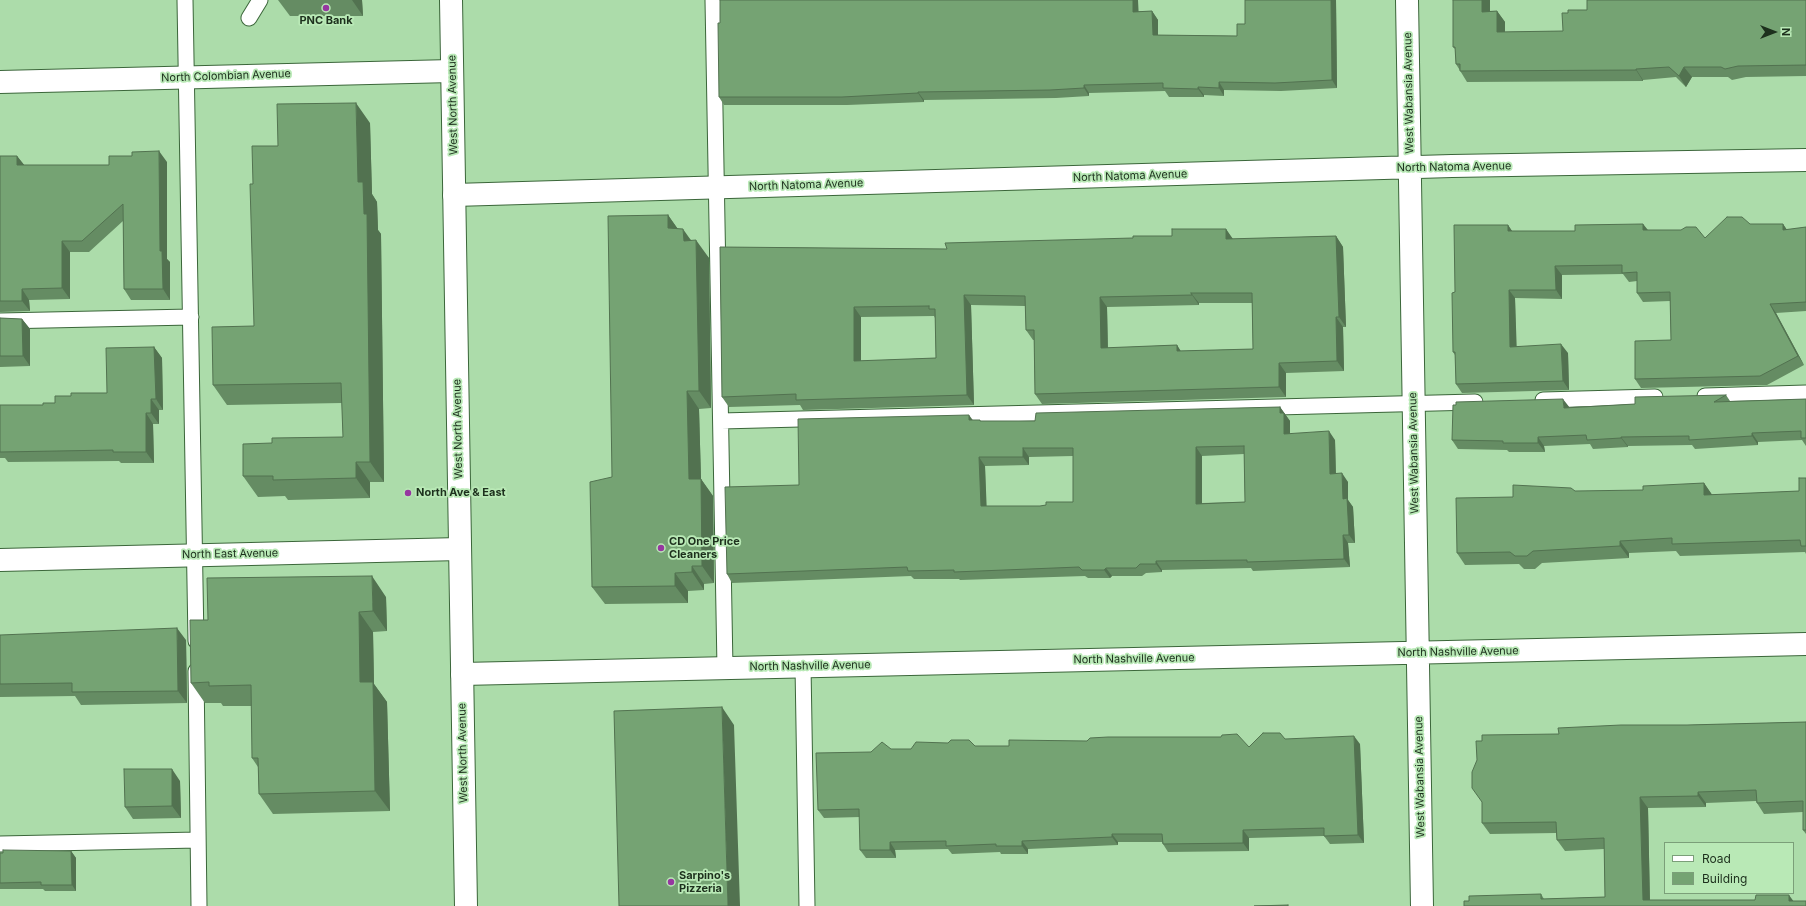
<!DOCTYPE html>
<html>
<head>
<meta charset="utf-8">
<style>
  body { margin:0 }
  #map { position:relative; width:1806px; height:906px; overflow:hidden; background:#acdcaa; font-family:Inter,sans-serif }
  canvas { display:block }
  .legend { position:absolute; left:1664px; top:842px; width:130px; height:52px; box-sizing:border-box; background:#b9e9b6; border:1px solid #7b9f79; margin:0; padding:5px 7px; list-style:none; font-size:12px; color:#1d301d }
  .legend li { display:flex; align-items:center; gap:8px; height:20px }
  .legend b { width:20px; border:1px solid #7b9f79 }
  .north { position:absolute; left:1754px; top:12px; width:40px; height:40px; -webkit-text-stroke:3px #b9e9b6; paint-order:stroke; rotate:90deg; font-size:11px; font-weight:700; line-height:16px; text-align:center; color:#1d301d }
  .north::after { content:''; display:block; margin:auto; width:14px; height:18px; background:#1d301d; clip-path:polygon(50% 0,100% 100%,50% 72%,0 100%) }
</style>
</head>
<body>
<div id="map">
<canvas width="1806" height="906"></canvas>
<ul class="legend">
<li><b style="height:5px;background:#fff"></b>Road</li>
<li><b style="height:11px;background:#75a373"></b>Building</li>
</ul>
<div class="north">N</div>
</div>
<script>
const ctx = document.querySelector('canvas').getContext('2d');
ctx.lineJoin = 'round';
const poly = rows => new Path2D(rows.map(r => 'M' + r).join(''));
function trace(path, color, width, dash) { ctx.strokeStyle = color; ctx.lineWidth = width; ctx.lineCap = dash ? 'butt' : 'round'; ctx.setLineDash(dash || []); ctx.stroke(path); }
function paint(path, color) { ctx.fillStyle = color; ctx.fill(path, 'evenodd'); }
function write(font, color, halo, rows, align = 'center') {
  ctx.font = font + ' Inter,sans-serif'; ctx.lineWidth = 3.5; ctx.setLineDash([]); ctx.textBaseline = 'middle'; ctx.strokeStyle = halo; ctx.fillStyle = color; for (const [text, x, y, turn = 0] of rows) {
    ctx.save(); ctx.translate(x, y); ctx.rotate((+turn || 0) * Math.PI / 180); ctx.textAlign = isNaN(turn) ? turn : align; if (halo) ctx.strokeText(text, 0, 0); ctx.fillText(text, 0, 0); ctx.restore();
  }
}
const service = poly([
  [185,0,196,641],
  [713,0,725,668],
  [249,18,260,0],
  [0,321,191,317],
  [1705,396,1806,393],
  [1543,400,1655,397],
  [721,421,1475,402],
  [803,666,807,906],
  [196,671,199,906],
  [0,844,198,840]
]);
const minor = poly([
  [1407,0,1422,906],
  [0,82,452,71],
  [454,195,1452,166,1806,160],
  [0,560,460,549],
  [462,674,1806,644]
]);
const primary = poly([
  [451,0,466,906]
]);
trace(service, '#3b663a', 17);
trace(minor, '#3b663a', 24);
trace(primary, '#3b663a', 24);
trace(service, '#fff', 15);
trace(minor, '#fff', 22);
trace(primary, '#fff', 22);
paint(poly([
  [278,0,362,0,363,16,290,16],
  [1245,0,1336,0,1337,88,1281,91,1224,90,1224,96,1204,95,1204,97,1169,97,1165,91,1089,93,1089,96,1056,98,924,100,924,102,847,105,724,105,719,97,720,23,1152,11,1158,20,1158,35,1237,36,1245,24],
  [1490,0,1490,11,1497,11,1505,22,1505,32,1563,31,1568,13,1587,10,1806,0,1806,76,1746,77,1732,80,1728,77,1692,77,1686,87,1676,77,1643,80,1643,81,1467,82,1456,64,1455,49,1453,47],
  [370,123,372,194,377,202,378,230,381,234,384,482,370,482,370,498,288,500,285,496,258,497,243,476,272,443,343,437,342,403,227,405,213,385,254,326,253,184],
  [0,156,17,156,24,165,109,165,167,162,167,259,170,262,170,300,131,300,124,289,123,221,89,252,70,252,70,299,29,300,30,311,0,312],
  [668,215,677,228,691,240,709,258,711,408,699,409,701,479,713,496,714,583,704,584,704,590,688,591,688,603,605,604,592,587,612,477],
  [1643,224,1648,230,1705,238,1750,224,1783,224,1787,230,1806,227,1806,311,1776,313,1804,365,1767,385,1641,388,1635,379,1671,340,1670,301,1643,302,1637,293,1637,281,1629,282,1623,274,1562,275,1562,299,1515,298,1516,346,1568,353,1569,390,1462,393,1456,384,1455,355,1453,352,1455,292,1508,225,1512,231,1575,231],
  [1226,229,1232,239,1336,236,1343,247,1346,327,1343,327,1344,371,1286,373,1286,397,1042,404,1035,394,1034,340,1033,340,1026,330,1025,306,971,305,974,405,803,410,800,405,729,407,722,397,720,247,947,249,1172,236],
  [1199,303,1252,303,1253,349,1180,351,1177,345,1108,348,1107,307,1199,305],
  [934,316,935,318,936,358,861,361,861,317],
  [0,318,22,319,30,329,30,366,0,367],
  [154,347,162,358,163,410,159,410,159,424,153,424,154,463,121,463,119,461,8,462,5,458,0,458,0,405,43,405,55,403,71,396,107,393],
  [1726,395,1730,401,1806,399,1806,446,1802,440,1758,442,1758,445,1695,449,1692,445,1628,446,1628,447,1593,449,1590,444,1544,446,1545,452,1509,452,1507,450,1458,449,1452,440,1569,407,1635,404],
  [1280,407,1290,421,1290,434,1335,440,1336,474,1348,482,1348,500,1353,507,1355,543,1348,543,1350,567,1253,571,1251,568,1162,570,1162,572,1146,573,1142,576,1112,576,1110,578,1088,578,1085,576,960,580,959,579,914,579,911,576,732,583,727,574,799,485,972,420,981,421,1035,421],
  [1244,454,1245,502,1202,503,1202,456],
  [1073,456,1073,502,1040,506,986,506,985,466,1029,465,1029,457],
  [1806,478,1806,554,1805,552,1680,556,1676,551,1629,553,1629,558,1542,563,1535,569,1524,569,1519,564,1465,565,1457,553,1513,497,1643,490,1704,483,1712,495,1799,491],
  [386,597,387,631,373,632,374,684,387,702,390,811,273,814,259,794,258,767,252,758,252,706,223,706,221,703,205,703,191,683],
  [0,635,186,640,187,703,81,705,75,696,0,697],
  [1806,722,1806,834,1803,830,1803,812,1764,814,1757,803,1756,801,1706,803,1706,807,1648,808,1650,900,1793,901,1469,901,1541,894,1544,899,1605,897,1604,849,1565,851,1557,840,1556,833,1490,834,1482,823,1482,802,1477,760,1482,741,1559,734,1687,725],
  [1285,739,1360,744,1364,843,1330,844,1324,836,1249,838,1249,851,1168,852,1163,844,1162,842,1118,842,1118,845,1028,849,1028,854,1001,854,1000,852,952,854,948,849,895,850,896,858,866,858,860,850,860,817,824,818,818,810,871,752,891,749,911,749,975,746,1249,747],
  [180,781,181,818,133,819,125,807],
  [71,851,76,858,76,891,45,891,43,889,0,889,0,853]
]), '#658c63');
paint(poly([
  [352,0,362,0,363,16],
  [1133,0,1138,0,1139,20,1133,12],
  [1331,0,1336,0,1337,88,1332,80],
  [1482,0,1490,0,1490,22,1482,12],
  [1152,11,1158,20,1158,43,1153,35],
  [1497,11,1505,22,1505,43,1497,32],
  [1684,67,1692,77,1686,87,1679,76],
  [1636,69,1643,80,1643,81,1636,70],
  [1219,82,1224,90,1224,96,1219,88],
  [1084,85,1089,93,1089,96,1084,88],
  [1198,87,1204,95,1204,97,1198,89],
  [918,92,924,100,924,102,918,93],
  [356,103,370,123,372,194,377,202,378,230,381,234,384,482,370,462,364,214,358,182],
  [159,151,167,162,167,259,170,262,170,300,163,289,160,251],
  [17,156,25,166,17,165],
  [668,215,680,232,668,228],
  [1643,224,1649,232,1643,230],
  [1783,224,1789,233,1783,230],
  [1508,225,1514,234,1508,231],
  [683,229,695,246,684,241],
  [1226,229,1233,239,1226,239],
  [1336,236,1343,247,1346,327,1339,317],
  [696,240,709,258,711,408,699,391],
  [62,241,70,252,70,299,62,288],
  [1555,266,1562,275,1562,299,1556,290],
  [22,289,29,300,30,311,22,301],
  [1509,290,1515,298,1517,356,1510,347],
  [1191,293,1199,303,1199,305,1192,295],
  [964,295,971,305,974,405,967,395],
  [1100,297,1107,307,1108,359,1101,348],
  [1770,304,1776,313,1804,365,1798,356],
  [854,307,861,317,861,371,854,361],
  [1336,317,1343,327,1344,371,1337,361],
  [22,319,30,329,30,366,23,356],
  [1561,344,1568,353,1569,390,1563,381],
  [1177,345,1184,356,1177,351],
  [154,347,162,358,163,410,156,399],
  [1279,363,1286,373,1286,397,1279,387],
  [687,391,699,409,701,479,713,496,714,583,702,566,689,479],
  [151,399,159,410,159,424,151,413],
  [1563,399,1570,408,1564,408],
  [1280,407,1290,421,1290,442,1284,434,1280,413],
  [146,413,153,424,154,463,146,452],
  [969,415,975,423,969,420],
  [1329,431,1335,440,1336,482,1330,474],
  [1752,433,1758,442,1758,445,1752,436],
  [1538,437,1544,446,1545,452,1538,443],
  [1621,437,1628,446,1628,447,1621,438],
  [1196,447,1202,456,1202,512,1196,504],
  [1023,448,1029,457,1029,465,1023,457],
  [979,457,985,466,987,515,981,506],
  [356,462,370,482,370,498,356,478],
  [1342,473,1348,482,1348,500,1353,507,1355,543,1349,535,1343,499],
  [1704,483,1713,496,1704,495],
  [1343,535,1348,543,1350,567,1344,559],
  [1620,541,1629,553,1629,558,1620,546],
  [1156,561,1162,570,1162,572,1156,564],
  [692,566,704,584,704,590,692,572],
  [1106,568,1112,576,1110,578,1104,570],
  [675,573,688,591,688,603,675,586],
  [372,576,386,597,387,631,373,611],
  [359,612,373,632,374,684,387,702,390,811,375,791,360,682],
  [177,628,186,640,187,703,178,691],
  [722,707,734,725,740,906,728,906],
  [1354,736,1360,744,1364,843,1358,835],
  [172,769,180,781,181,818,172,806],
  [1698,792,1706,803,1706,807,1698,796],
  [1640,797,1648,808,1650,906,1643,900],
  [1243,830,1249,838,1249,851,1243,843],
  [1112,834,1118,842,1118,845,1112,837],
  [1022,841,1028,849,1028,854,1022,846],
  [890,842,895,850,896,858,890,850],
  [71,851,76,858,76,891,72,885],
  [1789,895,1797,906,1789,901]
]), '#527250');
const building = poly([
  [720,0,1133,0,1133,12,1152,11,1153,35,1237,36,1237,24,1245,24,1245,0,1331,0,1332,80,1275,83,1219,82,1219,88,1198,87,1198,89,1163,88,1163,83,1084,85,1084,88,1050,90,918,92,918,93,842,97,719,97,718,23,720,23,720,0],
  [1453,0,1482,0,1482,12,1497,11,1497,32,1563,31,1562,13,1568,13,1568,10,1587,10,1587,0,1806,0,1806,65,1738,66,1725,69,1721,67,1684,67,1679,76,1669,67,1636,69,1636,70,1460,71,1460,64,1456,64,1455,47,1453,47,1453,0],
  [356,103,358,182,363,182,364,214,367,214,370,462,356,462,356,478,273,480,273,476,243,476,243,444,272,443,272,438,343,437,341,383,213,385,212,327,254,326,250,184,253,184,252,146,278,146,277,104,356,103],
  [159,151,160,251,162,251,163,289,124,289,123,204,82,241,62,241,62,288,22,289,22,301,0,301,0,156,17,156,17,165,109,165,109,156,132,156,132,152,159,151],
  [668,215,668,228,683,229,684,241,696,240,699,391,687,391,689,479,701,479,702,566,692,566,692,572,675,573,675,586,592,587,590,482,612,477,608,216,668,215],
  [1727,217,1742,217,1750,224,1783,224,1783,230,1806,227,1806,302,1770,304,1798,356,1760,376,1635,379,1635,341,1671,340,1670,292,1637,293,1637,272,1622,273,1622,265,1555,266,1556,290,1509,290,1510,347,1561,344,1563,381,1456,384,1455,352,1453,352,1452,293,1455,292,1454,225,1508,225,1508,231,1575,231,1575,225,1643,224,1643,230,1681,230,1686,227,1696,227,1705,238,1727,217],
  [1172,229,1226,229,1226,239,1336,236,1339,317,1336,317,1337,361,1279,363,1279,387,1035,394,1034,330,1026,330,1025,296,964,295,967,395,796,400,796,394,722,397,720,247,947,249,945,243,1133,238,1133,236,1172,236,1172,229],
  [1191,293,1252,293,1253,349,1177,351,1177,345,1101,348,1100,297,1192,295,1191,293],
  [929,306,929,309,935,309,936,358,854,361,854,307,929,306],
  [0,318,22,319,23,356,0,356,0,318],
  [154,347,156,399,151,399,151,413,146,413,146,452,113,452,113,450,0,452,0,405,43,405,43,403,55,403,55,396,71,396,71,393,107,393,106,348,154,347],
  [1726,395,1714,402,1806,399,1806,438,1801,438,1801,431,1752,433,1752,436,1689,440,1689,436,1621,437,1621,438,1587,440,1586,435,1538,437,1538,443,1503,443,1503,441,1452,440,1453,405,1456,405,1456,402,1563,399,1564,408,1635,404,1635,397,1726,395],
  [1280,407,1280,413,1284,413,1284,434,1329,431,1330,474,1342,473,1343,499,1347,498,1349,535,1343,535,1344,559,1247,562,1247,560,1156,561,1156,564,1140,564,1136,568,1106,568,1104,570,1082,570,1079,567,954,572,954,570,908,571,907,567,727,574,725,487,799,485,798,419,969,415,969,420,980,420,980,421,1035,421,1036,413,1280,407],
  [1244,446,1245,502,1196,504,1196,447,1244,446],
  [1023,448,1073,448,1073,502,1046,502,1046,505,1040,506,981,506,979,457,1023,457,1023,448],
  [1799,478,1806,478,1806,546,1801,546,1800,540,1672,544,1672,538,1620,541,1620,546,1533,551,1527,556,1515,556,1510,552,1457,553,1456,498,1513,497,1513,485,1571,488,1575,491,1643,490,1643,486,1704,483,1704,495,1799,491,1799,478],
  [372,576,373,611,359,612,360,682,373,682,375,791,259,794,258,758,252,758,251,685,209,686,209,682,191,683,190,620,208,620,207,578,372,576],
  [177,628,178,691,72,692,72,683,0,684,0,635,177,628],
  [722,707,728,906,619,906,614,711,722,707],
  [1806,722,1806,830,1803,830,1803,801,1757,803,1756,790,1698,792,1698,796,1640,797,1643,900,1755,900,1756,895,1789,895,1789,901,1806,901,1806,906,1464,906,1464,901,1469,901,1469,896,1541,894,1541,899,1605,897,1604,838,1557,840,1556,822,1482,823,1482,802,1472,788,1472,772,1477,760,1476,741,1482,741,1482,735,1559,734,1558,728,1621,725,1687,725,1806,722],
  [1263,733,1280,733,1285,739,1354,736,1358,835,1324,836,1324,828,1243,830,1243,843,1163,844,1162,834,1112,834,1112,837,1022,841,1022,846,996,846,996,844,946,846,946,841,890,842,890,850,860,850,859,809,818,810,816,753,871,752,882,742,891,749,911,749,916,742,948,743,951,740,969,740,975,746,1009,746,1009,740,1087,741,1090,738,1108,737,1221,737,1222,735,1237,734,1249,747,1263,733],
  [124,769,172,769,172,806,125,807,124,769],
  [3,850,71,851,72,885,41,885,41,882,0,883,0,853,3,853,3,850],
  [1288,905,1288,906,1254,906,1288,905]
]);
paint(building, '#75a373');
trace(building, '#527250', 1);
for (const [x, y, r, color] of [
  [326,8,4,"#9637a0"],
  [408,493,4,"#9637a0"],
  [661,548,4,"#9637a0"],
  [671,882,4,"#9637a0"]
]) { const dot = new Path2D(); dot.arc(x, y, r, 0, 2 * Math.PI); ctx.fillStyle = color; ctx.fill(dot); trace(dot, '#b9e9b6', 1.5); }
write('bold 11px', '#1d301d', '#b9e9b6', [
  ["PNC Bank",326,21,"center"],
  ["North Ave & East",416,493],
  ["CD One Price",669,542],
  ["Cleaners",669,555],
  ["Sarpino's",679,876],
  ["Pizzeria",679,889]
], 'left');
write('11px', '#1d301d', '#b9e9b6', [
  ["North Colombian Avenue",226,76,-2],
  ["West Wabansia Avenue",1409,93,-91],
  ["West North Avenue",453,105,-91],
  ["North Natoma Avenue",1454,167,-1],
  ["North Natoma Avenue",1130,176,-2],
  ["North Natoma Avenue",806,185,-2],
  ["West North Avenue",458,429,-91],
  ["West Wabansia Avenue",1414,453,-91],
  ["North East Avenue",230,554,-1],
  ["North Nashville Avenue",1458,652,-1],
  ["North Nashville Avenue",1134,659,-1],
  ["North Nashville Avenue",810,666,-1],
  ["West North Avenue",463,753,-91],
  ["West Wabansia Avenue",1420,777,-91]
]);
</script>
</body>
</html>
